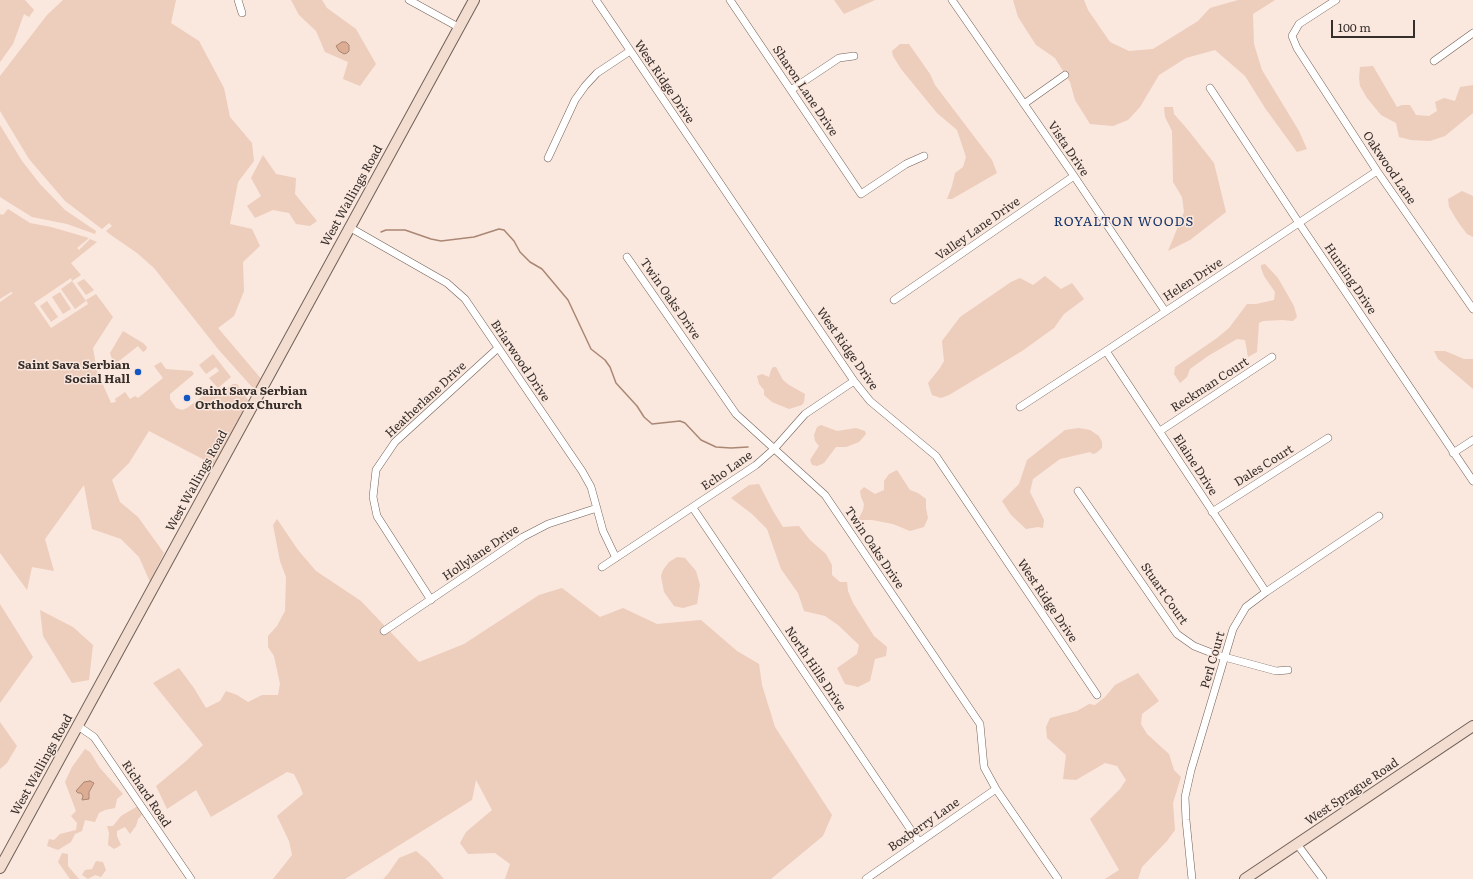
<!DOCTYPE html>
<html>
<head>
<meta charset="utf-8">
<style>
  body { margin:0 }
  #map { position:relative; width:1473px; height:879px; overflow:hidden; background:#fae7dd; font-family:Literata,serif }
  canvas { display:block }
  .scale { position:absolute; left:1331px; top:20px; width:84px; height:18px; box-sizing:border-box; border:2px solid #362e2b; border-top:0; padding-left:5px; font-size:12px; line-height:14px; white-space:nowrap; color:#362e2b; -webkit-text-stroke:3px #fae7dd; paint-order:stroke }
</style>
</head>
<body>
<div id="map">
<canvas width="1473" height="879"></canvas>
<div class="scale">100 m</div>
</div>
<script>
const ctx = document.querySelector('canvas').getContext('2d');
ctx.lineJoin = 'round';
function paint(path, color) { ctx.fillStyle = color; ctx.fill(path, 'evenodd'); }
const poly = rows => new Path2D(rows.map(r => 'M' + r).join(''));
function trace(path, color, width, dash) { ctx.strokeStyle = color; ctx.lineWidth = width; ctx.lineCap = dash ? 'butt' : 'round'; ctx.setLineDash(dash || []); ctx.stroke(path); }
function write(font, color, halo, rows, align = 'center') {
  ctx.font = font + ' Literata,serif'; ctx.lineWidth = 3; ctx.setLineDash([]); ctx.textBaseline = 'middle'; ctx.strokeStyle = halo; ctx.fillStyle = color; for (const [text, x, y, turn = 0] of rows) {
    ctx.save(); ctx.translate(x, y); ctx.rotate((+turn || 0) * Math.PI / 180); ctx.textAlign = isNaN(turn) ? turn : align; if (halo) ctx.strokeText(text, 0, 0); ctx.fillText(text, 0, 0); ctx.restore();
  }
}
paint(poly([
  [0,0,25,0,34,10,29,17,24,14,13,44,0,62],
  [63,0,176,0,171,23,199,41,224,88,230,117,252,143,254,161,238,182,230,224,252,229,260,246,243,262,244,291,234,316,218,328,263,381,259,388,252,387,218,349,154,268,137,253,108,233,106,231,112,226,109,223,102,229,65,201,29,159,0,111,0,76,47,15],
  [291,0,322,0,327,8,356,29,376,64,360,86,343,79,348,62,325,52,316,31,299,15],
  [834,0,875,0,844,14],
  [1013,0,1084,0,1088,10,1110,42,1129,51,1153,49,1198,21,1210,8,1238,0,1275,0,1253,14,1254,44,1262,70,1299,131,1307,149,1297,152,1265,108,1245,76,1215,50,1186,58,1159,75,1140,107,1128,120,1113,126,1090,124,1075,100,1070,82,1055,58,1036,45,1018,17],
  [900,44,909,44,930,74,935,85,992,160,997,173,952,199,947,199,952,186,955,173,963,167,966,157,957,130,937,113,901,69,893,56,892,51],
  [1373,66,1397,107,1402,105,1410,105,1416,115,1429,116,1437,111,1435,102,1444,98,1455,101,1460,87,1473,85,1473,113,1445,136,1430,141,1411,140,1399,137,1396,123,1381,115,1367,98,1360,86,1359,78,1360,67],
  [1164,107,1173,107,1174,114,1188,130,1214,163,1226,212,1190,240,1168,251,1184,212,1182,197,1173,182,1172,131,1165,117],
  [0,125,22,161,40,184,65,210,96,231,95,234,67,224,32,217,0,197],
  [263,155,276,174,296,178,295,194,317,221,310,226,296,224,289,213,273,210,255,218,247,206,261,196,251,178],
  [1462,191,1473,196,1473,237,1467,234,1458,222,1449,207,1448,199],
  [8,209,30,223,51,227,89,238,77,248,79,250,90,239,97,242,71,263,81,275,72,281,71,278,34,303,51,328,88,304,86,300,96,294,113,317,93,348,97,371,111,403,116,402,115,399,125,392,130,399,135,396,138,398,163,378,154,366,161,362,166,369,192,371,194,374,170,394,170,399,176,408,182,410,187,408,211,390,214,394,219,394,233,384,237,384,250,403,216,466,149,431,129,463,112,480,120,502,138,517,164,553,150,582,139,557,121,539,92,529,84,485,45,539,54,571,32,567,27,590,0,553,0,302,13,293,11,292,0,299,0,214,3,215],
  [1265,264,1278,278,1294,306,1297,317,1293,321,1282,320,1263,321,1259,323,1257,352,1248,357,1245,340,1237,339,1208,356,1190,369,1187,377,1180,383,1174,374,1175,367,1217,338,1229,328,1247,304,1256,304,1274,300,1275,292,1264,276,1261,268,1261,265],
  [1045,276,1061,289,1072,283,1084,299,1064,314,1054,328,1022,351,949,395,941,398,932,395,928,383,940,368,944,361,942,341,960,317,1011,282,1020,278,1033,285],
  [84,279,94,290,86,295,77,283],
  [72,281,86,301,75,309,61,289],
  [60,292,71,309,63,314,52,297],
  [47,301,58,317,51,322,40,306],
  [123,331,143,343,147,347,146,350,143,352,138,346,114,365,110,353],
  [1434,351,1445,351,1464,359,1473,359,1473,389,1438,359],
  [213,354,231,377,218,388,209,378,219,371,216,367,206,374,199,365],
  [773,367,776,367,783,380,789,385,805,394,804,402,802,405,789,409,772,402,764,395,764,390,759,384,757,376,762,374,769,377,771,370],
  [821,425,837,431,856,428,865,431,866,434,859,442,846,447,836,447,824,463,817,466,812,465,810,460,819,446,815,441,814,435,817,427],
  [1079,428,1090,430,1099,436,1102,442,1102,448,1096,453,1093,454,1090,452,1060,459,1033,479,1030,492,1044,520,1043,528,1038,527,1026,529,1011,515,1002,501,1019,484,1027,460,1065,430],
  [897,470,910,490,918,493,926,499,926,508,928,518,924,527,910,531,893,524,872,520,858,520,863,510,864,504,861,497,860,491,864,487,875,494,884,490,884,481,889,474],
  [759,484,773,511,783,527,799,526,810,540,826,554,832,565,832,575,840,582,847,582,848,591,853,603,874,636,887,647,886,656,875,659,870,681,858,687,845,684,837,668,857,654,859,645,838,625,825,616,804,611,798,593,781,569,767,529,752,514,731,498,749,485],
  [277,519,298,550,316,571,361,601,419,662,464,644,539,595,562,588,600,617,623,608,657,624,701,620,737,651,759,664,762,685,775,727,832,815,823,836,771,879,505,879,510,864,495,853,468,854,460,843,466,832,492,810,476,780,472,800,345,879,273,879,292,855,289,841,277,816,303,794,300,786,294,774,287,772,211,817,196,790,167,809,156,786,185,762,203,745,153,683,179,668,194,688,206,708,220,701,226,691,237,695,248,702,262,695,278,695,280,684,274,656,268,647,268,636,277,626,285,611,286,577,280,561,273,525],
  [677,557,685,558,696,571,700,585,697,604,683,608,674,606,664,592,661,576,663,570,669,562],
  [0,604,33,657,0,703],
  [40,610,73,627,93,645,89,680,72,683,43,636],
  [1138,673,1159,701,1142,714,1141,724,1147,734,1169,754,1174,770,1181,777,1173,803,1175,830,1167,841,1142,867,1138,879,1105,879,1119,870,1090,819,1120,789,1126,780,1117,766,1105,763,1076,780,1063,779,1066,755,1047,738,1046,727,1050,718,1077,711,1089,704,1095,705,1105,697,1115,685],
  [0,722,17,746,7,763,0,769],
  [85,749,90,752,100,768,123,794,117,799,115,808,105,810,99,813,95,822,85,820,82,831,75,834,71,842,58,850,47,846,49,839,54,840,60,834,76,830,77,823,71,816,76,811,65,782,72,767],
  [138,806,143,814,138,819,136,826,130,834,125,827,117,831,117,836,121,845,114,849,108,845,109,833,107,826,113,826,121,816],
  [416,851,428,861,444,879,383,879,388,874,399,858],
  [62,853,68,854,68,866,79,879,70,879,58,862],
  [96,861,103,862,106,870,101,877,95,875,88,879,82,875,85,870,92,869]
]), '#edcdbc');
const water = poly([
  [342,42,346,42,349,45,349,51,347,53,344,54,339,51,336,46,342,42],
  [90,781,94,783,89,792,89,799,82,800,83,796,81,793,78,793,76,791,84,782,90,781]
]);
paint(water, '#dcad93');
trace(water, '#aa8774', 1);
trace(poly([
  [381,232,386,230,405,230,431,239,441,241,474,237,499,229,504,230,514,241,520,252,530,262,542,269,568,300,591,349,605,360,610,367,616,383,637,406,644,417,652,424,680,421,685,423,701,440,716,447,731,448,748,447]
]), '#aa8774', 1.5);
const street = poly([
  [238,0,242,13],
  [409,0,460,28],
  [596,0,854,381,870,401,936,456,1097,695],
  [730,0,861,194,906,164,924,156],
  [952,0,1074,176,1165,311],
  [1336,0,1299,24,1292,36,1297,48,1377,171,1473,309],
  [1434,61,1473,33],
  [1210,88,1299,223,1473,481],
  [791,90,839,58,854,56],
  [1024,104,1065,75],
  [548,158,575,100,585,86,597,73,630,51],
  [349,227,447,283,465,299,582,471,591,487,603,531,616,558],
  [627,257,736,414,825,495,980,724,984,767,996,789,1058,879],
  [894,300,1074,176],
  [1106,351,1266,592],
  [1020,407,1106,351,1377,171],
  [1160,431,1272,357],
  [1453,453,1473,440],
  [1078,491,1177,634,1194,646,1217,655,1276,671,1288,670],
  [693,508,919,842],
  [1212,512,1328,438],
  [602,567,756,465,774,449,805,414,854,381],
  [431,600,377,516,373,497,376,470,395,442,498,348],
  [384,631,523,537,548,524,597,508],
  [78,726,94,737,191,879],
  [1297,844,1323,879],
  [866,879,996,789],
  [1192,879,1186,820,1185,797,1191,770,1233,629,1246,607,1266,592,1379,516]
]);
const secondary = poly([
  [0,868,474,0],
  [1245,879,1473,726]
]);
trace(street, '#706057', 8);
trace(secondary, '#706057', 12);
trace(street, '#fff', 7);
trace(secondary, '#f3ddd1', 10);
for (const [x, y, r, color] of [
  [138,372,4,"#1358c2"],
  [187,398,4,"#1358c2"]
]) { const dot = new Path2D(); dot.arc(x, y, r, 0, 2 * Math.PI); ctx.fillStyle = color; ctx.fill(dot); trace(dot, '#fae7dd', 1.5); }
write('12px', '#362e2b', '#fae7dd', [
  ["West Ridge Drive",664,82,56],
  ["Sharon Lane Drive",805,91,56],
  ["Vista Drive",1068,149,56],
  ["Oakwood Lane",1389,168,56],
  ["West Wallings Road",352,196,-61],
  ["Valley Lane Drive",978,229,-35],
  ["Hunting Drive",1350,279,56],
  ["Helen Drive",1193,280,-33],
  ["Twin Oaks Drive",670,299,55],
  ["West Ridge Drive",847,349,55],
  ["Briarwood Drive",520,361,56],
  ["Reckman Court",1210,385,-33],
  ["Heatherlane Drive",426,400,-43],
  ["Elaine Drive",1195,465,57],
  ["Dales Court",1264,466,-32],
  ["Echo Lane",727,471,-35],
  ["West Wallings Road",197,481,-61],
  ["Twin Oaks Drive",874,548,56],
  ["Hollylane Drive",481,553,-34],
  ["Stuart Court",1164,594,55],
  ["West Ridge Drive",1047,601,56],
  ["Perl Court",1213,660,-74],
  ["North Hills Drive",815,669,56],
  ["West Wallings Road",42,765,-61],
  ["West Sprague Road",1352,792,-34],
  ["Richard Road",146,794,56],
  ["Boxberry Lane",924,825,-35]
]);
write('bold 12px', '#362e2b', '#fae7dd', [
  ["Saint Sava Serbian",130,365],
  ["Social Hall",130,379],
  ["Saint Sava Serbian",195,391,"left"],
  ["Orthodox Church",195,405,"left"]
], 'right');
ctx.letterSpacing = '1px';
write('13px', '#143469', '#fae7dd', [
  ["ROYALTON WOODS",1124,222]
]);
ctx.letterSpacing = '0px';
</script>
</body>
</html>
